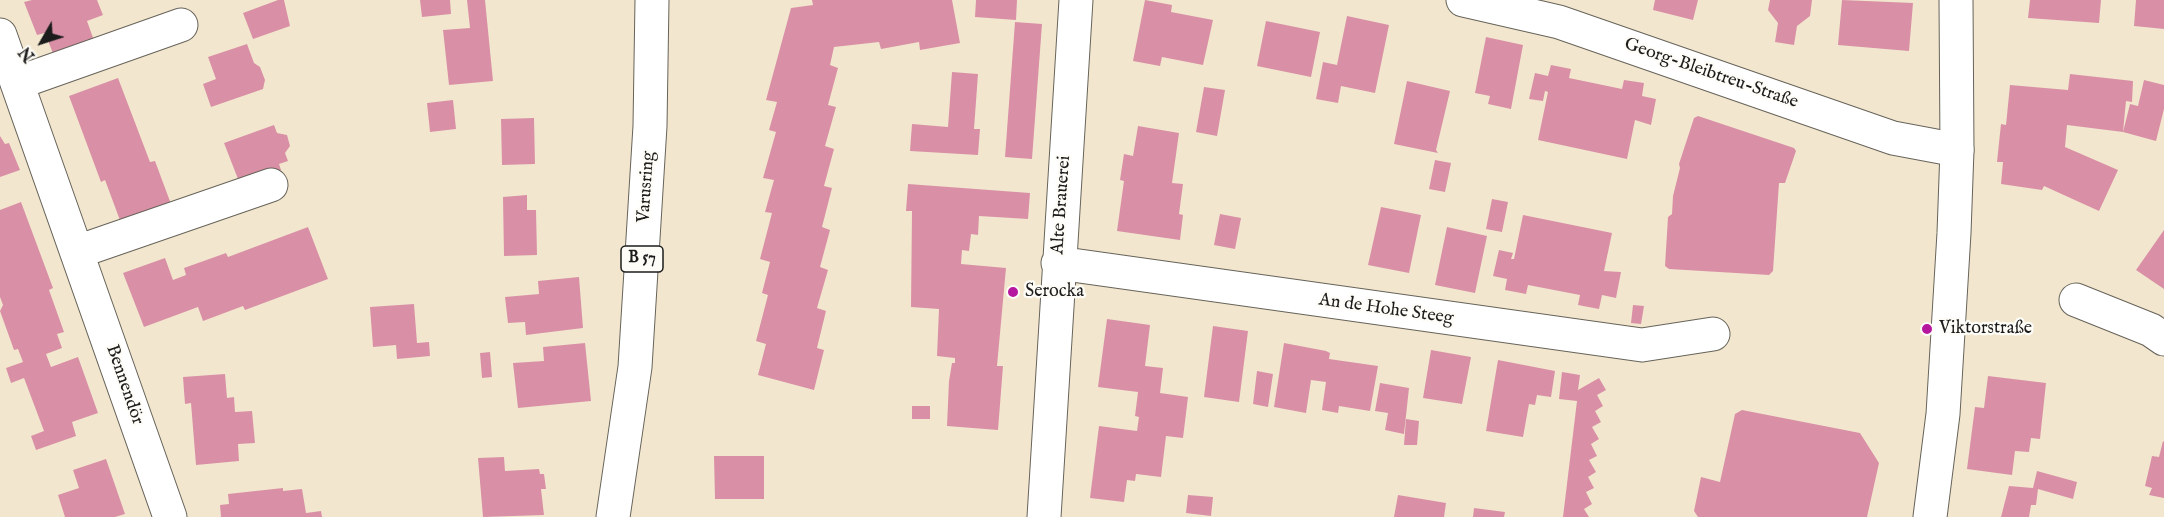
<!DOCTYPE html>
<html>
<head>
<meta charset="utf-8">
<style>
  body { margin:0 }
  #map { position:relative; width:2164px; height:517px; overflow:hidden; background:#f2e7ce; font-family:"IM FELL English",serif }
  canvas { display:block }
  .north { position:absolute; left:12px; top:12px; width:60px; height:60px; -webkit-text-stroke:4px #fdfcf7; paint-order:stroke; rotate:231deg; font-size:16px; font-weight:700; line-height:24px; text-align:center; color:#1c1c1c }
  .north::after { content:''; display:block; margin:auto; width:21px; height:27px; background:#1c1c1c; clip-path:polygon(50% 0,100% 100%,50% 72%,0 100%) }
</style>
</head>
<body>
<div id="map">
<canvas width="2164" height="517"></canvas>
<div class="north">N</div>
</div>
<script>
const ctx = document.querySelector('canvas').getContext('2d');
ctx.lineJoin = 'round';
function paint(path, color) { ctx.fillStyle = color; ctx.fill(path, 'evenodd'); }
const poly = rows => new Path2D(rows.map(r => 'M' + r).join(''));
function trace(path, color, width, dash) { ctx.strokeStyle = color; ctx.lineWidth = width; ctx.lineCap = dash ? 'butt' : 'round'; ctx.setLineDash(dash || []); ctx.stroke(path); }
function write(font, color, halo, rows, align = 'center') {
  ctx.font = font + ' "IM FELL English",serif'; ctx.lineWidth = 4.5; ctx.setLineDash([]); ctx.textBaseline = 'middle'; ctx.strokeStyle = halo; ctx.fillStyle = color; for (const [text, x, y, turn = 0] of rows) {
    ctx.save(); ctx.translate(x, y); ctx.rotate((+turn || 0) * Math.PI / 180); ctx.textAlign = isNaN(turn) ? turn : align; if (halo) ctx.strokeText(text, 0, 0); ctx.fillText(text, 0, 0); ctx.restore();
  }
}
paint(poly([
  [32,0,97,0,103,15,87,21,96,46,56,61,45,33,37,35,24,2],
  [278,0,284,0,290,26,253,39,243,13],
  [420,0,450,0,451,14,422,17],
  [467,0,485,0,493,81,449,85,443,30,470,28],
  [812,0,952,0,960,43,920,50,919,42,881,49,879,42,834,47,830,65,838,68,828,105,836,107,825,146,834,149,824,186,832,188,822,227,830,230,820,267,828,270,817,308,826,311,817,348,824,350,814,390,758,375,766,344,756,341,768,295,762,293,770,262,760,259,772,213,765,212,774,180,763,178,776,132,769,130,777,102,766,100,791,8,813,5],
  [976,0,1017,0,1016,20,975,17],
  [1145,0,1172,5,1171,12,1213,20,1203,65,1162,57,1160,66,1133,61],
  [1655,0,1698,0,1693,20,1653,10],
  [1770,0,1812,0,1810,16,1797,26,1794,45,1775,42,1778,23,1768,10],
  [1842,0,1913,3,1909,51,1838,45],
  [2030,0,2101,0,2099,23,2028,18],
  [2136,0,2164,0,2164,29,2134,26],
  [1347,16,1389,25,1375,93,1341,86,1338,103,1316,99,1323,62,1337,65],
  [1266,21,1320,32,1311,77,1257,66],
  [1015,22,1042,24,1032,159,1005,157],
  [1486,37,1523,45,1511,109,1488,104,1490,96,1475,93],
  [247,44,254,63,260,67,265,80,263,89,211,107,203,84,216,79,208,57],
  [1551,65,1571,69,1569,78,1622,89,1624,80,1644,83,1642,96,1656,99,1651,125,1635,120,1627,159,1538,140,1548,92,1545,91,1543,101,1529,99,1535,73,1548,76],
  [952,72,978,74,974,129,980,129,978,155,910,151,912,124,948,127],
  [2070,74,2133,81,2132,102,2126,101,2123,132,2067,125,2065,147,2118,170,2099,211,2044,186,2042,190,2001,184,2003,162,1997,162,2001,124,2006,125,2010,85,2068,90],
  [118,78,150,162,155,161,171,204,121,223,105,180,101,182,69,96],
  [2144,80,2164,85,2164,109,2156,141,2123,132,2130,104,2138,106],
  [1407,81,1450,91,1436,150,1438,153,1394,144],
  [1204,87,1225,90,1217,136,1196,132],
  [453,100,456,129,430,132,427,103],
  [1698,116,1794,148,1796,151,1785,183,1779,183,1773,271,1769,275,1669,269,1665,266,1668,217,1672,214,1673,196,1680,168,1679,164,1694,118],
  [534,118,535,164,502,165,501,119],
  [274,125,277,133,287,135,290,146,285,153,288,161,279,164,281,170,257,179,238,179,224,143],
  [1138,126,1179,133,1172,183,1183,184,1179,214,1183,215,1180,240,1117,231,1124,181,1120,180,1124,154,1133,156],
  [0,136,5,144,9,143,20,170,0,177],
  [1435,160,1451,163,1445,192,1429,189],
  [908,184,1030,193,1028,219,979,216,978,235,971,234,969,251,962,250,961,264,1006,268,997,366,1003,366,998,430,947,426,949,381,952,363,955,363,955,358,937,356,939,309,911,307,912,211,906,211],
  [527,195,527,210,536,210,537,255,504,256,503,197],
  [1492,199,1508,202,1502,232,1486,229],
  [21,202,53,288,49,290,64,332,57,334,62,348,46,354,51,367,78,357,98,413,72,422,76,436,36,450,31,436,44,431,24,378,11,383,6,368,23,362,18,349,14,350,0,311,3,305,0,297,0,210],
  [1381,207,1421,215,1409,273,1368,265],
  [1220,214,1241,218,1235,249,1214,245],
  [1523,215,1612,233,1604,271,1621,272,1616,298,1602,295,1599,309,1578,305,1580,295,1528,285,1526,294,1505,290,1507,279,1493,276,1499,250,1513,253,1511,259,1514,259],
  [308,227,328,279,245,310,243,306,203,321,198,307,144,327,123,273,165,258,173,280,186,275,184,268,226,253,228,257],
  [1447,227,1487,236,1475,293,1435,285],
  [2164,230,2164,289,2136,270],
  [579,277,583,328,526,335,525,322,508,323,505,297,539,294,538,281],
  [414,304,417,343,429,342,430,356,397,359,396,345,373,347,370,307],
  [1633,305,1644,306,1641,324,1631,323],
  [1107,319,1150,325,1145,366,1163,368,1160,393,1188,397,1183,438,1166,436,1161,477,1136,474,1135,481,1127,480,1124,502,1090,498,1099,426,1137,431,1139,417,1135,416,1138,392,1098,387],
  [1213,326,1248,331,1239,402,1204,397],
  [585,343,591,401,518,408,513,363,544,361,543,347],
  [1284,343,1326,351,1330,353,1329,359,1378,366,1370,411,1339,406,1338,413,1322,410,1326,382,1311,380,1306,413,1274,407],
  [1431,350,1471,357,1462,404,1423,398],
  [490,352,492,377,482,378,480,353],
  [1498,360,1555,371,1551,397,1537,395,1535,405,1529,404,1523,437,1486,431],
  [1257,371,1273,374,1268,407,1253,404],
  [1562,372,1580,375,1578,390,1599,378,1606,390,1597,395,1603,406,1595,411,1601,422,1592,427,1599,439,1591,444,1597,456,1589,460,1596,472,1588,477,1594,488,1586,492,1592,504,1584,509,1589,517,1563,517,1577,401,1559,399],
  [225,374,227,398,234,397,235,412,252,411,255,443,238,444,239,461,196,465,191,403,185,404,183,377],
  [1988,376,2046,383,2040,439,2031,438,2029,452,2015,451,2012,475,1967,469,1975,407,1984,408],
  [1380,383,1409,388,1404,434,1385,430,1388,413,1375,411],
  [912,406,930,406,930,419,912,419],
  [1742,410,1860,433,1879,463,1867,517,1698,517,1694,511,1701,477,1720,482,1735,414],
  [1406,419,1419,421,1417,445,1404,445],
  [2163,441,2164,442,2164,498,2149,495,2152,488,2145,486,2152,456,2159,457],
  [714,456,764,456,764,499,715,499],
  [504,457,505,471,539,469,540,474,544,474,546,489,541,489,544,515,483,517,478,458],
  [106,459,125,514,115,517,65,517,58,495,79,488,73,470],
  [2037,471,2077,482,2073,499,2038,489,2036,505,2031,505,2029,517,2001,517,2009,486,2033,488],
  [283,488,283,491,302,489,306,513,321,511,322,517,221,517,220,505,229,504,228,494],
  [1188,495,1213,497,1211,516,1186,513],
  [1398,495,1446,503,1444,517,1394,517],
  [1474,508,1505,512,1504,517,1473,517]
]), '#d990a6');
const street = poly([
  [1463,0,1559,22,1893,138,1957,150],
  [0,35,170,517],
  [17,83,181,25],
  [77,252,271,185],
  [1058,263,1642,345,1713,334],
  [2076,300,2151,330,2164,339],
  [1044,517,1076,0]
]);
const secondary = poly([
  [1930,517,1943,414,1954,233,1957,150,1956,0]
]);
const primary = poly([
  [613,517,635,367,650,126,652,0]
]);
trace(street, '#67635a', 35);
trace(secondary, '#67635a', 35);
trace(primary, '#67635a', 35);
trace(street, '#fff', 33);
trace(secondary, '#fff', 33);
trace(primary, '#fff', 33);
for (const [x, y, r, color] of [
  [1013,292,6,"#b5179e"],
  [1927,329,6,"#b5179e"]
]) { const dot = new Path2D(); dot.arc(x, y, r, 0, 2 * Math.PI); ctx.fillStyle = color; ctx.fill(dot); trace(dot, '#fdfcf7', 2); }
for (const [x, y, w] of [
  [642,259,42]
]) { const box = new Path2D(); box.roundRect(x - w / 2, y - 13, w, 26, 4.5); ctx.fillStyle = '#fdfcf7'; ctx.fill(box); trace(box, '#1c1c1c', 1.5); }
write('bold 16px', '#1c1c1c', null, [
  ["B 57",642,259]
]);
write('18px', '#1c1c1c', '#fdfcf7', [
  ["Georg-Bleibtreu-Straße",1711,74,19],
  ["Varusring",647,187,-86],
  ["Alte Brauerei",1062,205,-86],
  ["An de Hohe Steeg",1386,310,8],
  ["Bennendör",124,385,71]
]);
write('18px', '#1c1c1c', '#fdfcf7', [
  ["Serocka",1025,292],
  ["Viktorstraße",1939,329]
], 'left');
</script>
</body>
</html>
